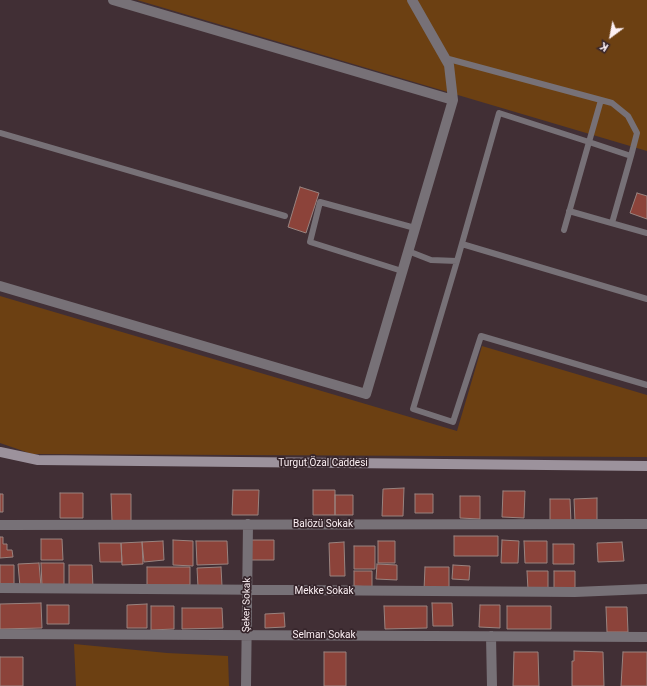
<!DOCTYPE html>
<html>
<head>
<meta charset="utf-8">
<style>
  body { margin:0 }
  #map { position:relative; width:647px; height:686px; overflow:hidden; background:#412f35; font-family:Roboto,sans-serif }
  canvas { display:block }
  .north { position:absolute; left:591px; top:16px; width:40px; height:40px; -webkit-text-stroke:3px #36252b; paint-order:stroke; rotate:212deg; font-size:11px; font-weight:700; line-height:16px; text-align:center; color:#fcf0f4 }
  .north::after { content:''; display:block; margin:auto; width:14px; height:18px; background:#fcf0f4; clip-path:polygon(50% 0,100% 100%,50% 72%,0 100%) }
</style>
</head>
<body>
<div id="map">
<canvas width="647" height="686"></canvas>
<div class="north">K</div>
</div>
<script>
const ctx = document.querySelector('canvas').getContext('2d');
ctx.lineJoin = 'round';
function paint(path, color) { ctx.fillStyle = color; ctx.fill(path, 'evenodd'); }
const poly = rows => new Path2D(rows.map(r => 'M' + r).join(''));
function trace(path, color, width, dash) { ctx.strokeStyle = color; ctx.lineWidth = width; ctx.lineCap = dash ? 'butt' : 'round'; ctx.setLineDash(dash || []); ctx.stroke(path); }
function write(font, color, halo, rows, align = 'center') {
  ctx.font = font + ' Roboto,sans-serif'; ctx.lineWidth = 3.5; ctx.setLineDash([]); ctx.textBaseline = 'middle'; ctx.strokeStyle = halo; ctx.fillStyle = color; for (const [text, x, y, turn = 0] of rows) {
    ctx.save(); ctx.translate(x, y); ctx.rotate((+turn || 0) * Math.PI / 180); ctx.textAlign = isNaN(turn) ? turn : align; if (halo) ctx.strokeText(text, 0, 0); ctx.fillText(text, 0, 0); ctx.restore();
  }
}
paint(poly([
  [137,0,647,0,647,151],
  [0,296,457,431,482,346,647,395,647,457,32,454,0,443],
  [74,644,167,653,228,656,229,686,76,686]
]), '#6c4012');
const building = poly([
  [300,187,319,193,306,233,288,227,300,187],
  [637,193,647,196,647,219,630,213,637,193],
  [404,488,403,516,382,516,383,489,404,488],
  [233,490,259,490,258,515,232,515,233,490],
  [313,490,335,490,335,515,313,515,313,490],
  [503,491,525,491,524,518,502,517,503,491],
  [60,493,83,493,83,518,60,518,60,493],
  [0,494,3,494,3,512,0,512,0,494],
  [111,494,131,494,131,521,112,521,111,494],
  [415,494,433,494,433,513,415,513,415,494],
  [335,495,353,495,353,515,335,515,335,495],
  [460,496,480,496,480,519,460,518,460,496],
  [597,498,597,522,575,522,574,499,597,498],
  [550,499,570,499,571,523,550,523,550,499],
  [454,536,498,536,498,556,454,556,454,536],
  [0,537,3,537,3,544,7,544,7,550,12,550,13,557,0,558,0,537],
  [41,539,62,539,63,560,41,560,41,539],
  [173,540,193,541,193,566,173,565,173,540],
  [251,540,274,540,274,560,251,560,251,540],
  [502,540,519,541,518,563,501,563,502,540],
  [163,541,164,560,144,562,142,542,163,541],
  [196,541,227,541,228,564,197,565,196,541],
  [378,541,395,541,395,563,378,563,378,541],
  [524,541,547,541,547,563,525,563,524,541],
  [142,542,143,564,122,565,121,543,142,542],
  [344,542,345,576,330,576,329,543,344,542],
  [622,542,624,561,598,562,597,543,622,542],
  [99,543,121,543,122,562,100,562,99,543],
  [553,544,574,544,574,564,553,564,553,544],
  [354,546,375,546,375,569,354,569,354,546],
  [39,563,41,586,20,587,18,564,39,563],
  [41,563,64,563,64,585,42,586,41,563],
  [377,564,397,565,397,580,376,579,377,564],
  [0,565,14,565,14,584,0,584,0,565],
  [69,565,92,565,93,588,69,588,69,565],
  [453,565,470,566,469,580,452,579,453,565],
  [147,567,190,567,190,585,147,585,147,567],
  [221,567,222,586,198,587,197,568,221,567],
  [425,567,449,567,449,590,424,590,425,567],
  [354,571,372,571,372,587,354,586,354,571],
  [527,571,548,571,548,590,528,590,527,571],
  [554,571,575,571,575,589,554,590,554,571],
  [41,603,42,628,0,629,0,604,41,603],
  [432,603,452,603,453,626,433,626,432,603],
  [147,604,147,628,127,628,127,605,147,604],
  [47,605,69,605,69,624,47,624,47,605],
  [480,605,500,605,500,628,479,627,480,605],
  [151,606,174,606,174,629,151,630,151,606],
  [384,606,427,606,427,628,385,629,384,606],
  [507,606,551,606,551,629,507,629,507,606],
  [606,607,627,607,628,632,607,632,606,607],
  [182,608,222,608,223,628,182,629,182,608],
  [284,613,285,627,265,628,265,614,284,613],
  [574,651,603,652,604,686,572,686,572,661,574,661,574,651],
  [324,652,346,652,346,686,324,686,324,652],
  [514,652,538,652,539,686,513,686,514,652],
  [623,652,647,652,647,686,621,686,623,652],
  [0,657,23,657,23,686,0,686,0,657]
]);
paint(building, '#8c433a');
trace(building, '#99837f', 1);
trace(poly([
  [445,58,601,100],
  [0,133,285,216],
  [569,211,647,233],
  [612,223,631,156,589,142,601,100,612,103,628,116,637,133,631,156],
  [462,244,647,299],
  [408,251,431,260,457,261,413,409,453,422,481,336,647,385],
  [457,261,499,113,589,142,564,230],
  [402,271,310,242,320,202,415,228]
]), '#777177', 6);
trace(poly([
  [113,0,453,100],
  [0,286,366,394,453,100,449,65,412,0],
  [0,525,647,524],
  [0,588,575,592,647,589],
  [0,634,647,637],
  [491,636,492,686],
  [246,686,248,524]
]), '#777177', 10);
trace(poly([
  [0,452,38,460,647,466]
]), '#9c929c', 10);
write('10px', '#fcf0f4', '#36252b', [
  ["Turgut Özal Caddesi",323,463],
  ["Balözü Sokak",323,524],
  ["Mekke Sokak",324,591],
  ["Şeker Sokak",247,605,-89],
  ["Selman Sokak",324,635]
]);
</script>
</body>
</html>
